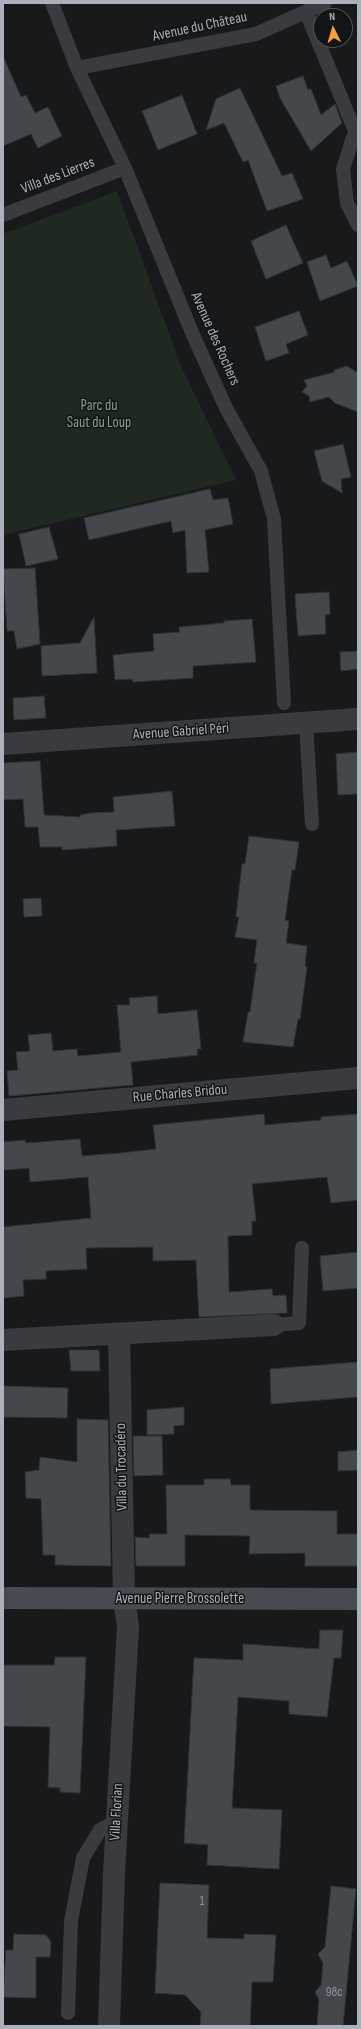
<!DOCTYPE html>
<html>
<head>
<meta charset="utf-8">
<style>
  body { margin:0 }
  #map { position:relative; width:361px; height:2029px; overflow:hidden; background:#18191b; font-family:"Sofia Sans Condensed",sans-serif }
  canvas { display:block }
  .frame { position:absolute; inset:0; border:4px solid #aab1bb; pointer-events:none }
  .north { position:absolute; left:313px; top:8px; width:40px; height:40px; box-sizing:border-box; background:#131416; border:1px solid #4f5358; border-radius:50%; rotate:355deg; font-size:11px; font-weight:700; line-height:16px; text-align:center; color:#aab1bb }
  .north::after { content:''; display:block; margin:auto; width:14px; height:18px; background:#f8a234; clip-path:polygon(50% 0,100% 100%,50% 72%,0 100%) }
</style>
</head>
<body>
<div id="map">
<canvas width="361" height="2029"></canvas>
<div class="frame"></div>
<div class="north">N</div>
</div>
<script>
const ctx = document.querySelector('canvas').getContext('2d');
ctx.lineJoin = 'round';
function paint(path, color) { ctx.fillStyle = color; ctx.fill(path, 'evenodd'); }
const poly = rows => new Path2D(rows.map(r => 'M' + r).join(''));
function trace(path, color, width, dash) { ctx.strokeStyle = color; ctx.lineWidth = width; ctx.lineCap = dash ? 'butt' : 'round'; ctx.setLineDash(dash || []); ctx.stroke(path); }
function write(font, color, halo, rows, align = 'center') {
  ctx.font = font + ' "Sofia Sans Condensed",sans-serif'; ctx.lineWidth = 3; ctx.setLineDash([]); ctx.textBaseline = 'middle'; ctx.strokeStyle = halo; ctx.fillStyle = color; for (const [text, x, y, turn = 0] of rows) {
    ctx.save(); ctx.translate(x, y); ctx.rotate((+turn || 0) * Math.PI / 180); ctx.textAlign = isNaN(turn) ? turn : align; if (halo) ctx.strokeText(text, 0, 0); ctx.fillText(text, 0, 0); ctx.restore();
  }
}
paint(poly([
  [117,191,181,366,236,480,3,535,3,234]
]), '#202921');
const building = poly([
  [3,56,21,97,26,95,35,113,48,107,62,136,38,148,31,134,3,146,3,56],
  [303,76,308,90,311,89,321,115,335,104,342,123,311,151,280,98,276,86,303,76],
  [240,88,282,176,292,173,303,199,267,211,248,160,243,162,224,123,206,130,216,99,240,88],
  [182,95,197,134,158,150,142,111,182,95],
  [286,225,303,263,266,279,251,241,286,225],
  [326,255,331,268,347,261,358,286,320,301,307,262,326,255],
  [299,311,308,335,286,344,289,353,266,361,255,327,299,311],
  [347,366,358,373,358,412,335,403,329,397,310,402,309,396,302,392,307,386,304,380,335,372,334,370,347,366],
  [343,444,351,477,341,479,342,493,322,481,314,451,343,444],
  [210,489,213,500,228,498,233,524,205,530,209,572,187,573,185,530,173,533,171,521,89,540,84,518,210,489],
  [49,527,58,559,26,566,19,534,49,527],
  [35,568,40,644,17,649,14,631,7,631,3,569,35,568],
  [329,592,330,614,325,615,326,634,298,636,295,594,329,592],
  [94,617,97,673,42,676,41,646,80,643,94,617],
  [252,619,256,662,193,666,193,678,133,682,132,679,115,680,113,655,154,651,153,634,180,632,179,627,224,623,224,621,252,619],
  [358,651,358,669,341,671,340,652,358,651],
  [44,696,46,718,14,720,13,698,44,696],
  [358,752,358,794,338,795,336,754,358,752],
  [40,761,44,815,80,817,81,815,91,813,114,812,113,797,172,791,175,826,116,830,117,846,62,850,62,847,40,847,38,827,25,827,23,799,3,800,3,763,40,761],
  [249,836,299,842,295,870,292,870,285,920,289,921,286,943,307,946,305,966,307,967,300,1019,298,1019,293,1047,243,1042,248,1012,250,1012,257,963,254,963,257,940,235,937,239,917,236,917,242,864,245,864,249,836],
  [41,898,42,916,24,917,23,899,41,898],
  [157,996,158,1014,197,1010,201,1049,197,1049,198,1055,131,1062,133,1085,9,1096,7,1071,18,1070,16,1052,30,1051,28,1035,51,1033,53,1051,77,1049,78,1056,121,1052,117,1005,130,1005,129,998,157,996],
  [264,1114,265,1125,321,1120,321,1117,358,1114,358,1200,331,1203,327,1177,252,1184,256,1221,252,1221,252,1235,228,1236,229,1292,272,1289,273,1296,286,1295,287,1313,199,1317,196,1260,153,1261,153,1247,86,1248,87,1269,46,1271,46,1279,23,1280,24,1296,3,1298,3,1227,91,1218,88,1177,30,1182,29,1168,5,1170,3,1169,3,1142,25,1140,26,1143,80,1139,82,1156,120,1153,156,1149,153,1125,264,1114],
  [358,1252,358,1288,323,1291,320,1256,358,1252],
  [69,1350,99,1350,100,1371,71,1371,69,1350],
  [358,1362,358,1397,271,1404,270,1369,358,1362],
  [3,1386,68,1388,67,1418,3,1417,3,1386],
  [184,1407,184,1425,174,1426,174,1434,147,1435,147,1410,184,1407],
  [77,1419,108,1420,111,1566,55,1565,55,1555,43,1555,41,1499,26,1498,25,1472,39,1470,40,1457,77,1462,77,1419],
  [133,1436,162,1436,163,1475,134,1476,133,1436],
  [358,1450,358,1470,338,1471,338,1452,358,1450],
  [204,1479,230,1479,231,1485,250,1485,250,1510,337,1511,337,1534,358,1534,358,1566,305,1566,305,1553,249,1554,250,1536,185,1535,185,1566,136,1566,135,1537,150,1538,149,1534,167,1534,166,1485,204,1485,204,1479],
  [320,1630,343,1630,341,1658,334,1658,327,1717,289,1714,289,1701,238,1697,232,1808,282,1810,279,1869,207,1865,208,1845,184,1843,194,1658,243,1660,243,1644,319,1649,320,1630],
  [55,1657,86,1657,80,1793,60,1792,60,1788,48,1787,50,1727,3,1726,3,1665,54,1665,55,1657],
  [160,1883,209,1885,207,1938,244,1939,244,1934,276,1935,273,1982,252,1982,250,2026,200,2026,201,2012,185,1995,155,1993,160,1883],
  [331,1886,356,1889,343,2026,317,2026,319,2000,315,1992,321,1985,323,1963,318,1954,325,1947,331,1886],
  [14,1934,46,1935,51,1942,50,1957,36,1957,36,1998,3,1997,6,1950,13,1950,14,1934]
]);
paint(building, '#44474b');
trace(building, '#323337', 1);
trace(poly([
  [52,3,77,68,125,168,193,335,226,408,261,471,274,519,284,703],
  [306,12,355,131,358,134],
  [77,68,256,34,325,3],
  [355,131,343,169,347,203,358,225],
  [3,215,125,168],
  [306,723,312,824],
  [274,1325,299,1323,302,1248],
  [68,2013,71,1921,83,1858,100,1830,117,1821]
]), '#393b40', 14);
trace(poly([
  [3,744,358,719],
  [3,1110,358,1078],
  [3,1340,274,1325],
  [109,2026,114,1873,128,1627,124,1599,119,1334]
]), '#393b40', 22);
trace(poly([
  [3,1598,358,1599]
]), '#474a50', 22);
write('13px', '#90969f', null, [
  ["1",202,1902],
  ["98c",334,1993]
]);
write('15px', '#aab1bb', '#131416', [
  ["Avenue du Château",200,27,-12],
  ["Villa des Lierres",58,176,-21],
  ["Avenue des Rochers",215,339,66],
  ["Avenue Gabriel Péri",181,732,-4],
  ["Rue Charles Bridou",180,1094,-5],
  ["Villa du Trocadéro",122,1467,-91],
  ["Avenue Pierre Brossolette",180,1599],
  ["Villa Florian",117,1812,-87]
]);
write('15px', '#83a681', '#131416', [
  ["Parc du",99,406],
  ["Saut du Loup",99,423]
]);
</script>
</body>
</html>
